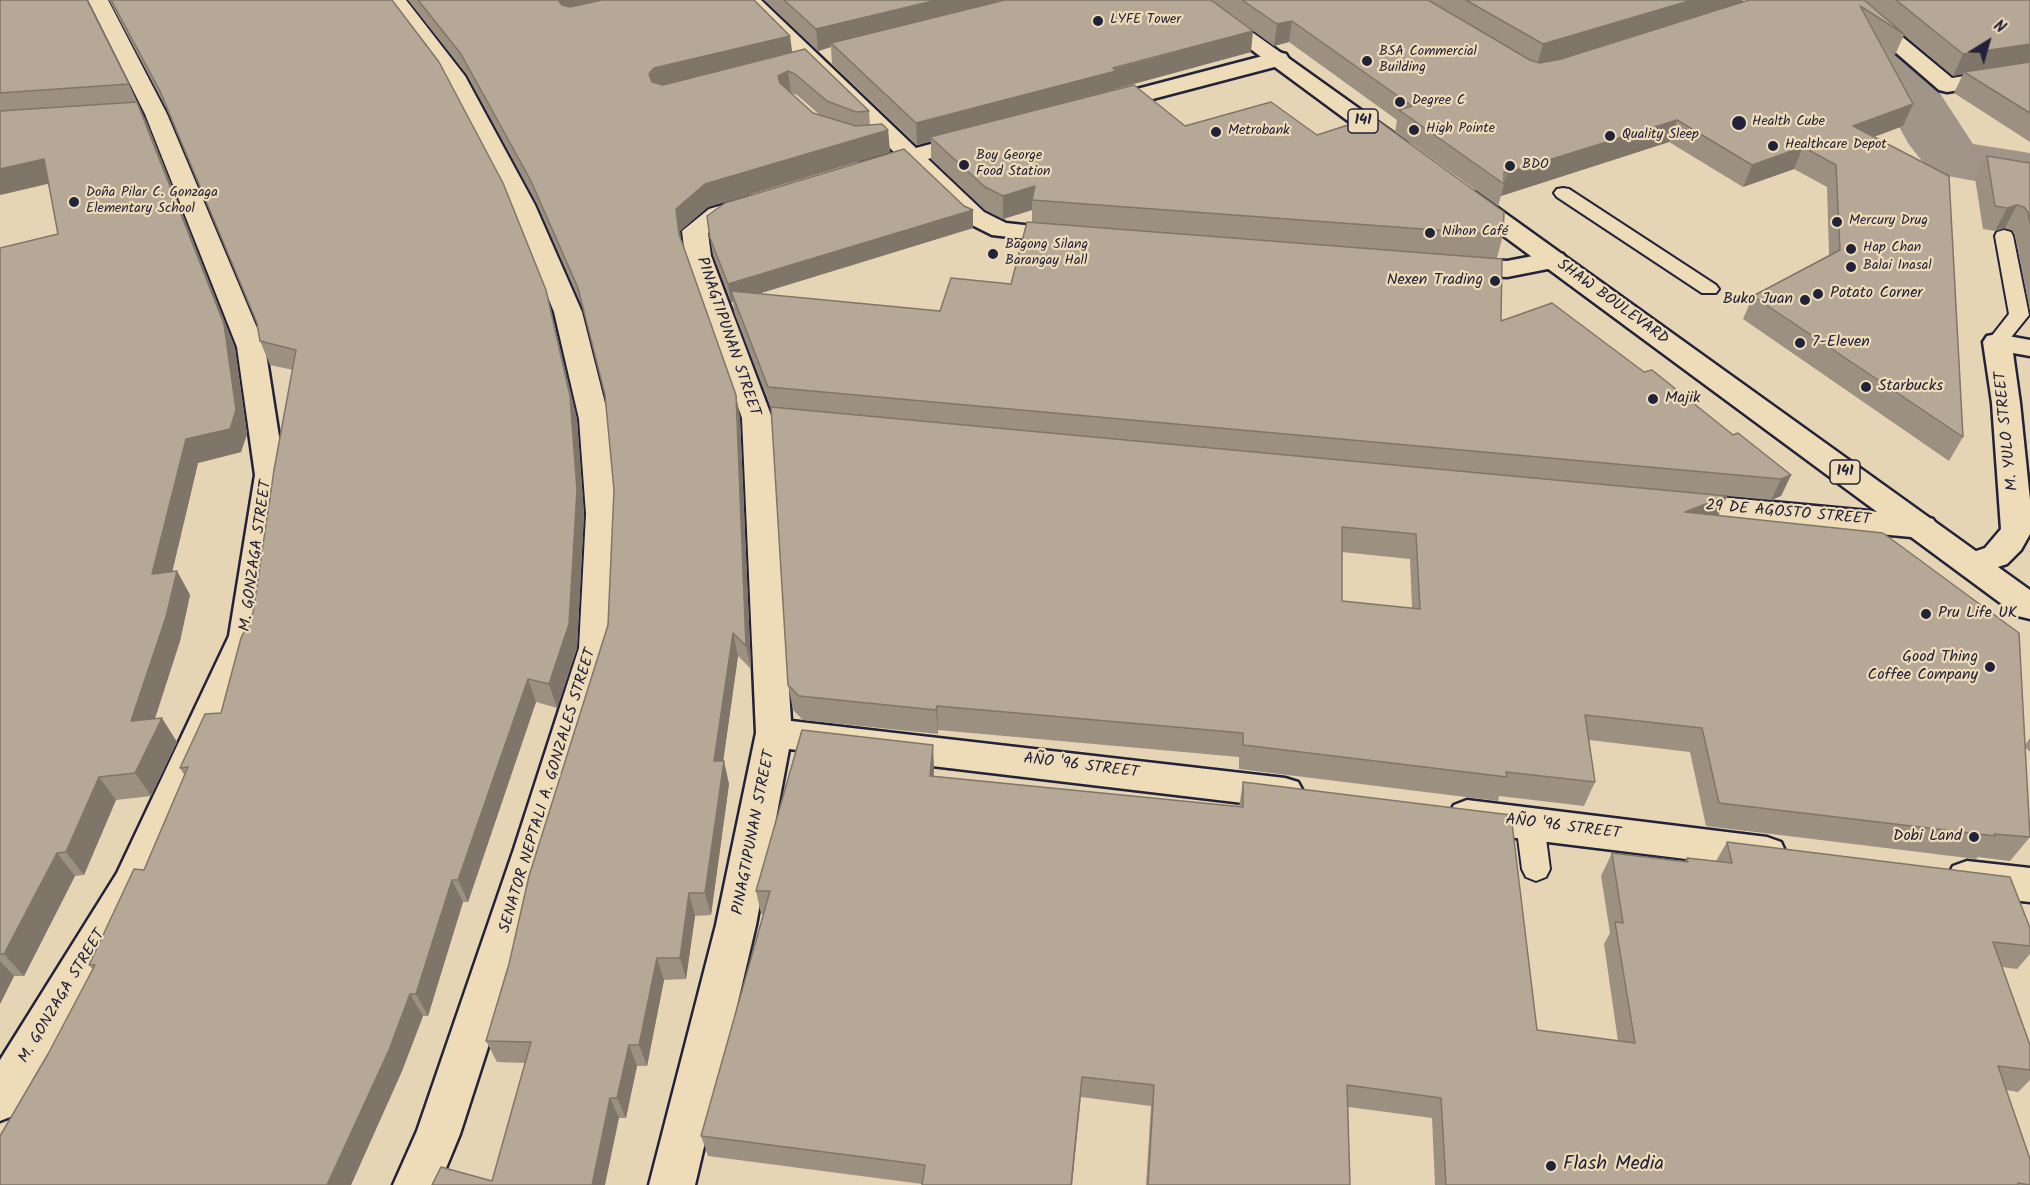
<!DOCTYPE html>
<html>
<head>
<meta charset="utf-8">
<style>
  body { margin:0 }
  #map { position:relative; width:2030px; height:1185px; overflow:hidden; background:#e6d5b4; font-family:Kalam,sans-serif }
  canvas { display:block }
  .north { position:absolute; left:1958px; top:12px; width:60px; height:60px; -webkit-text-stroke:4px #eedcb9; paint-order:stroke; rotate:37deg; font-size:16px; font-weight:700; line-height:24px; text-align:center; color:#22223b }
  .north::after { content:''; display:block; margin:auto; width:21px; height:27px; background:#22223b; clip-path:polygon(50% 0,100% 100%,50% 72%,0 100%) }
</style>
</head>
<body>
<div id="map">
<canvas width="2030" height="1185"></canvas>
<div class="north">N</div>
</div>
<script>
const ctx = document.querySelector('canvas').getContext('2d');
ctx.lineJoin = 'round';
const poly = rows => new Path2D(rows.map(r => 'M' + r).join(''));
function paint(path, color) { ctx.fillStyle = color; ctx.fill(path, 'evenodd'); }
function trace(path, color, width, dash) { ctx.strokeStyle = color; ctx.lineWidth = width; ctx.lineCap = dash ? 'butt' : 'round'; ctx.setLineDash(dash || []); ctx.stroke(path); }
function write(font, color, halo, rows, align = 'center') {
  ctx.font = font + ' Kalam,sans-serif'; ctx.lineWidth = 4.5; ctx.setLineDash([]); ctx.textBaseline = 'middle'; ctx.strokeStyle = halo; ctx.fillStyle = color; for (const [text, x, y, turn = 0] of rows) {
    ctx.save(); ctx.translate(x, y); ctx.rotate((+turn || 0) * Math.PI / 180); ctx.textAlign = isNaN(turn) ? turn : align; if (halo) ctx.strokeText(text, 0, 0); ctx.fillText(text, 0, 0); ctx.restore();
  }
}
paint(poly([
  [1787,0,1847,0,1917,58,1973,144,2030,153,2030,191,1931,173,1908,143,1873,79,1795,11,1787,0]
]), '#a09588');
const service = poly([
  [1563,188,1569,189,1716,285,1719,289,1716,293,1702,293,1557,197,1554,193,1557,189,1563,188],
  [2004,230,2011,232,2013,236,2029,315,2004,346,1997,348,1990,346,1987,342,2009,314,1995,236,1997,232,2004,230],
  [1530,812,1540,815,1544,823,1550,869,1546,877,1536,881,1526,877,1522,869,1516,823,1520,815,1530,812]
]);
const minor = poly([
  [88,0,108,0,167,114,265,347,285,475,263,636,145,896,15,1115,0,1121,0,1060,117,873,229,636,255,475,237,347,145,114,88,0],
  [385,0,406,0,465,76,535,205,582,312,609,419,618,514,613,648,552,849,460,1134,439,1185,393,1185,417,1131,514,849,579,648,586,514,579,419,554,312,511,205,447,82,385,0],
  [739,0,761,0,916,148,975,132,983,134,987,139,983,144,928,159,984,212,1006,223,1078,231,1082,236,1078,241,1069,244,992,235,966,222,907,165,868,175,860,173,856,168,860,163,895,153,739,0],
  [1835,0,1858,0,1952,78,2030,65,2030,79,1947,92,1939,90,1835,0],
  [1278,52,1286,54,1289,59,1286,64,1103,112,1095,110,1092,105,1095,100,1278,52],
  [750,197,759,199,762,204,759,209,727,219,708,233,711,256,772,418,791,721,1285,778,1298,782,1304,793,1298,804,1285,808,789,749,756,925,695,1185,649,1185,716,925,756,733,742,418,685,256,682,231,709,209,750,197],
  [1554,252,1563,254,1567,260,1563,266,1507,277,1458,274,1449,272,1445,266,1449,260,1458,258,1507,261,1554,252],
  [1997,334,2030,340,2030,356,2013,353,2020,403,2030,500,2030,534,2021,550,2007,564,1973,575,1962,572,1957,564,1962,556,1985,548,2001,529,1992,403,1983,342,1987,336,1997,334],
  [1676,493,1922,516,1933,519,1938,527,1933,535,1922,538,1676,515,1665,511,1660,504,1665,497,1676,493],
  [1467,800,1767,837,1781,842,1786,853,1781,864,1767,869,1467,832,1454,827,1448,816,1454,805,1467,800],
  [1967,861,2030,868,2030,902,1967,895,1953,890,1947,878,1953,866,1967,861]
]);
const primary = poly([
  [1184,0,1207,0,1406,142,1410,147,1406,152,1398,154,1390,152,1184,0],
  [1468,191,1477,193,2030,590,2030,619,2018,616,1459,203,1456,198,1459,193,1468,191]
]);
trace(service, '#22223b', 4);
trace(minor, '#22223b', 5);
trace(primary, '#22223b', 5);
paint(service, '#eedcb9');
paint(minor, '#eedcb9');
paint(primary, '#eedcb9');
paint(poly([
  [0,0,129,84,147,123,235,348,247,434,241,452,198,463,172,572,177,571,190,595,180,641,155,719,177,742,151,796,116,800,84,875,75,876,24,976,14,976,0,1004,0,248,58,234,49,183,0,195],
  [109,0,392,0,546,290,577,419,584,514,577,648,557,708,536,702,468,902,463,902,428,1016,423,1016,402,1071,351,1185,0,1185,48,1054,93,970,89,965,144,870,185,776,180,768,221,713,253,613,293,370,270,365,260,341,257,323,167,110],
  [408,0,754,0,792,52,869,111,870,125,888,130,890,152,708,207,680,231,681,240,736,395,740,418,751,669,738,656,723,761,729,784,711,915,695,916,686,979,664,980,647,1066,637,1066,626,1118,619,1118,492,1181,525,1063,497,1062,486,1041,608,625,614,490,605,396,584,311,537,204,467,75],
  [791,93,797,95,821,116,813,113],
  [764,0,1743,0,1743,2,1749,0,2030,0,2030,142,1954,93,1963,74,1953,76,1904,35,1895,55,1882,46,1903,126,1874,137,1963,437,1949,461,1743,319,1753,296,1829,255,1827,187,1794,169,1743,187,1669,142,1501,196,1498,206,1395,132,1397,120,1289,42,1274,46,1237,19,1251,52,1115,89,1185,126,1317,135,1503,235,1497,258,1501,321,1644,372,1791,475,1781,496,1771,500,1399,466,1727,496,1718,516,2025,745,2030,738,2030,752,2025,747,2030,837,2010,861,1978,857,1976,859,1706,826,1690,752,1589,740,1595,782,1584,806,1499,796,1498,801,1239,769,1239,757,938,730,938,734,803,720,793,710,788,685,771,408,734,312,733,302,731,302,713,255,710,238,964,206,973,210,973,228,758,294,940,311,1011,284,1032,223,1032,210,1003,219,985,210,931,159,931,141,917,145,832,64,831,47,818,51],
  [1342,552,1410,559,1412,608,1342,601],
  [1987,156,2030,163,2030,311,2015,235,2012,230,2005,228,1995,231,1983,229,1975,178],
  [934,768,934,776,1239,807,1243,782,1537,1030,1618,1041,1604,944,1610,933,1601,876,1612,853,1685,861,1687,858,1716,861,1727,842,2030,928,2030,954,2017,969,2002,967,2030,1045,2030,1080,2018,1092,2006,1090,2030,1185,1435,1185,1432,1118,1348,1107,1350,1185,1146,1185,1151,1106,1081,1097,1072,1185,922,1185,922,1184,708,1156,701,1136,764,914,761,914,756,891]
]), '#9c9081');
paint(poly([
  [557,0,624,0,562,20],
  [937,0,1022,0,831,43,831,47,818,51,816,29],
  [1692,0,1743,0,1742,4,1537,66,1543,44],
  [1292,21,1289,42,1274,46,1277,24],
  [1253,31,1251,52,1115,89,930,137,931,141,917,145,916,123],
  [790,36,793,57,653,96,649,74,654,68],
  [2030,44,2030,64,1964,72,1963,74,1953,76,1963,54],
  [788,71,791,93,781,98,778,76],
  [137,102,147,123,235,348,247,434,241,452,198,463,166,598,152,574,186,439],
  [1913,104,1903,126,1844,148,1853,126],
  [1677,120,1669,142,1501,196,1507,173],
  [888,130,890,152,708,207,680,231,683,257,679,234,676,209,705,184],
  [1803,147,1794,169,1743,187,1752,165],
  [44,159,56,182,0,195,0,169],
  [1035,186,1032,200,1032,210,1003,219,1003,196],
  [2017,205,2005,228,1995,231,2007,208],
  [973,210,973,228,735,301,731,291,733,302,731,302,728,284],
  [546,290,577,419,584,514,577,648,557,708,549,684],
  [736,395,740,418,751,669,746,646],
  [1791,475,1781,496,1771,500,1781,479],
  [1727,496,1716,521,1685,512],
  [177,571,190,595,180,641,146,745,131,721],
  [733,633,738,656,720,784,714,761],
  [528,679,536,702,468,902,458,880],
  [937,706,938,730,938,734,936,710],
  [162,718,177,742,151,796,135,773],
  [933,745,934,768,932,799,930,776],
  [724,761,729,784,711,915,705,893],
  [99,777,116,800,84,875,66,852],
  [57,853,75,876,24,976,4,954],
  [452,880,463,902,428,1016,416,994],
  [689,893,695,916,686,979,680,958],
  [657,958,664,980,647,1066,639,1045],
  [0,961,14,976,0,1004],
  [410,994,423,1016,402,1071,351,1185,327,1185],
  [629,1045,637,1066,626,1118,617,1098],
  [1082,1077,1072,1185,1071,1185],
  [610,1098,619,1118,605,1185,592,1185]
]), '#7f7669');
const building = poly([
  [0,0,87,0,129,84,0,93,0,0],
  [111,0,392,0,439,62,503,183,546,290,570,396,577,490,569,624,549,684,528,679,458,880,452,880,416,994,410,994,389,1050,327,1185,0,1185,0,1136,48,1054,95,965,89,965,134,869,144,870,188,767,180,768,205,714,221,713,241,638,253,613,274,470,296,350,260,341,257,323,160,91,111,0],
  [418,0,558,0,562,5,570,7,602,0,754,0,790,36,654,68,649,74,652,82,663,85,805,49,869,111,856,112,827,101,795,74,788,71,778,76,780,83,813,113,856,126,882,124,888,130,705,184,676,209,679,234,736,395,746,646,733,633,714,761,724,761,705,893,689,893,680,958,657,958,639,1045,629,1045,617,1098,610,1098,592,1185,432,1185,441,1167,492,1181,531,1042,486,1041,509,964,529,876,608,625,614,490,605,395,578,288,531,181,461,54,418,0],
  [784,0,937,0,816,29,784,0],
  [1005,0,1211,0,1253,31,1113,68,1116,71,916,123,831,43,1005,0],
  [1242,0,1428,0,1530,60,1540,63,1561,59,1749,0,1864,0,1904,34,1860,6,1913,104,1853,126,1949,176,1963,437,1753,296,1840,250,1836,165,1803,147,1752,165,1677,120,1507,173,1504,172,1504,184,1399,110,1412,106,1292,21,1277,24,1242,0],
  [1466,0,1692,0,1543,44,1466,0],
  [1896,0,2030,0,2030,44,1963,54,1896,0],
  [2030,62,2030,113,1964,72,2030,62],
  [1134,85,1185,126,1271,102,1317,135,1373,117,1504,212,1503,235,1032,200,1035,186,1003,196,985,187,930,137,1134,85],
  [137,102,224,324,236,410,230,429,186,439,152,574,177,571,166,617,131,721,162,718,135,773,99,777,66,852,57,853,4,954,0,954,0,248,58,234,44,159,0,169,0,111,137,102],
  [904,149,964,206,973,210,728,284,710,238,707,216,725,203,904,149],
  [1987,156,2030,163,2030,224,2028,212,2024,207,2017,205,2007,208,1995,206,1987,156],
  [1027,222,1502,259,1501,321,1552,303,1644,372,1652,370,1733,435,1738,433,1791,475,1781,479,768,387,731,291,940,311,951,278,1011,284,1027,222],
  [771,407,1727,496,1685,512,1883,533,2019,633,2030,837,1994,834,1995,836,1719,803,1702,728,1585,715,1595,782,1506,772,1507,777,1243,745,1243,733,937,706,936,710,799,696,788,685,771,407],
  [1342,527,1416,534,1420,609,1342,601,1342,527],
  [802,730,933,745,930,776,1243,807,1243,782,1511,815,1537,1030,1635,1043,1615,922,1623,923,1612,853,1688,862,1687,858,1732,863,1727,842,2010,877,2030,928,2030,946,1993,942,2030,1045,2030,1070,1998,1066,2030,1159,2030,1185,2018,1183,2018,1185,1446,1185,1441,1098,1347,1085,1350,1185,1148,1185,1154,1085,1082,1077,1071,1185,922,1185,925,1165,701,1136,770,891,756,891,802,730]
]);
paint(building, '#b5a896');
trace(building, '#7f7669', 1.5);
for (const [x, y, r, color] of [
  [1098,21,6,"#22223b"],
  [1367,61,6,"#22223b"],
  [1400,102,6,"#22223b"],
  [1739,123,8,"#22223b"],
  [1414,130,6,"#22223b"],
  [1216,132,6,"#22223b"],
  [1610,136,6,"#22223b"],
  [1773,146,6,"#22223b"],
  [964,165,6,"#22223b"],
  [1510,166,6,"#22223b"],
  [74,202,6,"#22223b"],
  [1837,222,6,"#22223b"],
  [1430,233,6,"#22223b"],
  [1851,249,6,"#22223b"],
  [993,254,6,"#22223b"],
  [1851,267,6,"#22223b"],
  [1495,281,6,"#22223b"],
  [1818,294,6,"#22223b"],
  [1805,300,6,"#22223b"],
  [1800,343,6,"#22223b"],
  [1866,387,6,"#22223b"],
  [1653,399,6,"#22223b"],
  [1926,614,6,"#22223b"],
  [1990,667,6,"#22223b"],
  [1974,837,6,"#22223b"],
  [1551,1166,6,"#22223b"]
]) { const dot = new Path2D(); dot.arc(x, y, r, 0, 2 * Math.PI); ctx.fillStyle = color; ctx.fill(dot); trace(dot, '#eedcb9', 2); }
write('14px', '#22223b', '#eedcb9', [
  ["LYFE Tower",1110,21],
  ["BSA Commercial",1379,53],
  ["Building",1379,69],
  ["Degree C",1412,102],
  ["Health Cube",1752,123],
  ["High Pointe",1426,130],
  ["Metrobank",1228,132],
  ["Quality Sleep",1622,136],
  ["Healthcare Depot",1785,146],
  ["Boy George",976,157],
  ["Food Station",976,173],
  ["BDO",1522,166],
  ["Doña Pilar C. Gonzaga",86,194],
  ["Elementary School",86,210],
  ["Mercury Drug",1849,222],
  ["Nihon Café",1442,233],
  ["Bagong Silang",1005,246],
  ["Barangay Hall",1005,262],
  ["Hap Chan",1863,249],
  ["Balai Inasal",1863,267]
], 'left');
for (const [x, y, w] of [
  [1363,121,30],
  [1845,472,30]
]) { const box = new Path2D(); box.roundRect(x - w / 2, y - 12, w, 24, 4.5); ctx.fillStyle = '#eedcb9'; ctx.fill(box); trace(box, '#22223b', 1.5); }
write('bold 15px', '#22223b', null, [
  ["141",1363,121],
  ["141",1845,472]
]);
write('16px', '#22223b', '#eedcb9', [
  ["Nexen Trading",1483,281,"right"],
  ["Potato Corner",1830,294],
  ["Buko Juan",1793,300,"right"],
  ["7-Eleven",1812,343],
  ["Starbucks",1878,387],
  ["Majik",1665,399],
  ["Pru Life UK",1938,614],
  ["Good Thing",1978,658,"right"],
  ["Coffee Company",1978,676,"right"],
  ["Dobi Land",1962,837,"right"]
], 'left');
write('16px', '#22223b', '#eedcb9', [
  ["SHAW BOULEVARD",1612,303,36],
  ["PINAGTIPUNAN STREET",727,337,71],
  ["M. YULO STREET",2008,431,-96],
  ["29 DE AGOSTO STREET",1788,514,5],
  ["M. GONZAGA STREET",257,556,-82],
  ["AÑO '96 STREET",1081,767,7],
  ["SENATOR NEPTALI A. GONZALES STREET",549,791,-73],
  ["AÑO '96 STREET",1563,828,7],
  ["PINAGTIPUNAN STREET",755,833,-79],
  ["M. GONZAGA STREET",63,997,-59]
]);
write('20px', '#22223b', '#eedcb9', [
  ["Flash Media",1563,1166]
], 'left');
</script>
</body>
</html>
